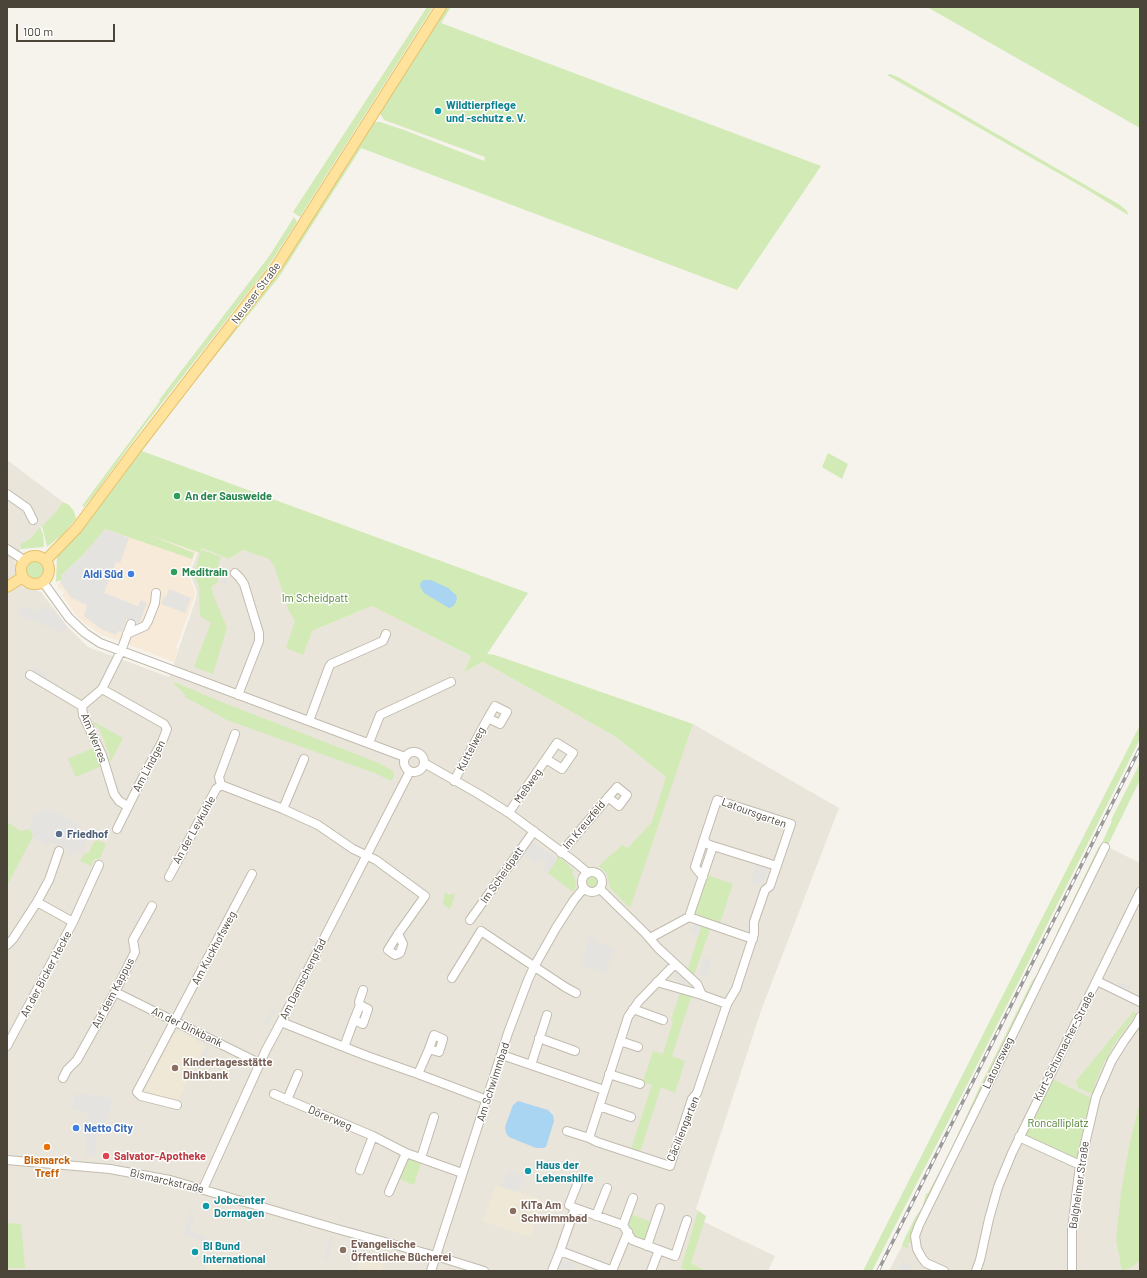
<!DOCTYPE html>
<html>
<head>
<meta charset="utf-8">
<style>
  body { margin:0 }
  #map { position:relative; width:1147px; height:1278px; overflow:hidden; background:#f6f3ec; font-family:Barlow,sans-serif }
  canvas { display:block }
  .frame { position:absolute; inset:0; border:8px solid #4b4439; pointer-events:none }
  .scale { position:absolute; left:16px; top:24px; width:99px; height:18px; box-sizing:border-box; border:2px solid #4b4439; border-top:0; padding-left:5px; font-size:12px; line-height:14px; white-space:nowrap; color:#4b4439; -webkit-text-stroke:3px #fff; paint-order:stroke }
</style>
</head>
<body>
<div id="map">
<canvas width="1147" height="1278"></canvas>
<div class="frame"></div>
<div class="scale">100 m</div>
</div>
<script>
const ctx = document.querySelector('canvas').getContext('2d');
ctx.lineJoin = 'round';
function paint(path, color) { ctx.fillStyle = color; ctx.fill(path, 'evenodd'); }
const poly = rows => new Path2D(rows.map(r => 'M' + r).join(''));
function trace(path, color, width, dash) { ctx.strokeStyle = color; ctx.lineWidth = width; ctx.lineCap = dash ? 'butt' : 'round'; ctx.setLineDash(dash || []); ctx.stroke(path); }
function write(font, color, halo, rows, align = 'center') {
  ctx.font = font + ' Barlow,sans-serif'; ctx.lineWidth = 3; ctx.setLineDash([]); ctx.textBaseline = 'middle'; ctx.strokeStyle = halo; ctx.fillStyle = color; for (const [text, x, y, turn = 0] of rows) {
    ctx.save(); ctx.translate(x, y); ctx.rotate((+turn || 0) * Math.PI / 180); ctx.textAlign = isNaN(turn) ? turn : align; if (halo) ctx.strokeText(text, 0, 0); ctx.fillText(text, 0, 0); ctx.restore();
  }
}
paint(poly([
  [7,460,63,502,55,513,30,539,20,544,21,549,14,558,17,567,16,574,23,588,30,588,41,592,67,626,88,647,169,677,196,599,197,592,190,573,198,552,200,553,202,548,229,559,243,550,269,559,274,566,288,609,310,632,372,606,471,656,464,672,483,662,616,737,666,777,674,779,693,724,839,808,762,1008,696,1209,706,1216,704,1222,775,1256,768,1271,7,1271],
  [1104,845,1140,863,1140,1271,889,1271,902,1246,908,1249,908,1243]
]), '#eae5da');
paint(poly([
  [110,520,196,552,188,573,195,592,195,596,176,648,178,650,174,662,100,634,79,619,62,595,64,594,62,589,59,590,57,584,60,583,60,581,63,579]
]), '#f7ead8');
paint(poly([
  [181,1031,205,1046,178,1101,146,1094,145,1090,174,1034],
  [495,1185,542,1200,530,1237,483,1221],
  [361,1253,384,1261,381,1271,356,1271],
  [207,1261,237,1271,204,1271]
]), '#efe8d6');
paint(poly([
  [427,7,433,7,303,212,300,217,297,215,293,212],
  [445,7,451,7,441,23,821,166,737,290,361,148,279,277,192,385,142,451,528,593,487,654,495,655,693,724,630,908,610,888,607,874,599,866,622,845,628,848,652,822,666,777,616,737,483,662,464,672,471,656,372,606,312,631,303,655,286,648,295,621,288,609,274,566,269,559,243,550,229,559,202,548,200,552,202,550,221,557,217,569,218,582,211,587,214,597,227,628,213,674,194,667,211,623,200,616,199,587,194,574,200,553,150,535,194,553,192,559,105,529,84,554,61,576,64,579,56,582,57,557,94,513,373,122,380,122,404,130,484,161,485,157,384,120,379,112],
  [927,7,1140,7,1140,128],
  [890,74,898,77,1120,205,1127,211,1128,215,1086,189,887,75],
  [294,217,297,222,267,268,144,426,93,496,84,507,82,506,160,401,159,400,270,255],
  [828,453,848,464,842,479,822,467],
  [63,502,69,505,74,511,76,519,63,534,47,547,42,526,55,513],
  [40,527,43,534,44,547,21,549,20,544,30,539],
  '25 570a10 10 0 1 1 20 0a10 10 0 1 1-20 0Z',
  [174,682,224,703,379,763,394,772,394,777,391,781,377,774,227,720,185,697,184,693,174,684],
  [94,722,123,738,111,761,108,760,110,756,99,728,93,724],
  [1140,725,1140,739,969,1081,872,1271,863,1271],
  [95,747,102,766,76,777,68,759],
  [1140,763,1140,780,912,1242,908,1243,908,1249,902,1246,903,1242,916,1216,922,1208,926,1194,928,1193,950,1152,980,1086,1032,981,1038,973,1039,968,1054,941,1058,930,1068,911,1070,906,1098,848,1101,845,1112,821,1111,820],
  [7,822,21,831,30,829,33,836,7,886],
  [97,840,106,844,99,860,95,858,91,866,80,861,85,853,89,853,93,843],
  [559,856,574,871,572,873,574,876,576,886,573,892,548,873],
  [707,875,733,884,720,923,698,915,695,912],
  '587 882a5 5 0 1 1 10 0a5 5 0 1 1-10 0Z',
  [445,892,449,895,455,893,452,905,449,909,443,904],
  [702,924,711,927,694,975,688,969],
  [680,993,691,997,672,1056,685,1061,675,1093,661,1087,640,1152,631,1149,652,1085,643,1082,653,1051,663,1054,673,1021,671,1020],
  [1134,1011,1136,1014,1113,1046,1108,1056,1109,1058,1107,1061,1105,1060,1094,1086,1095,1087,1092,1094,1078,1088,1076,1081],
  [1052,1080,1055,1080,1091,1098,1083,1130,1076,1162,1025,1137,1024,1134],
  [1140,1101,1140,1260,1132,1267,1122,1271,1116,1239,1121,1193,1129,1147],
  [409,1158,421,1163,414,1185,397,1178,405,1159],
  [698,1211,706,1216,691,1263,706,1271,688,1271,681,1268],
  [629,1213,653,1223,647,1244,638,1240,625,1224],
  [7,1223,21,1224,25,1268,7,1268]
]), '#d2eab5');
paint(poly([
  [105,529,129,538,120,563,116,562,104,593,138,606,141,600,147,603,139,625,135,623,134,625,127,622,127,618,122,632,118,631,116,635,101,629,84,616,87,605,71,598,60,582,63,579,61,576,84,554],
  [222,570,228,584,224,585,219,572],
  [169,589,191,598,185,613,161,604,164,597,166,597],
  [24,605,25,607,39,612,41,606,54,611,67,626,64,633,18,615,21,608,20,606],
  [35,667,47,675,45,679,32,671],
  [44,810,55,812,80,825,87,836,85,846,81,852,70,856,68,855,69,850,50,842,48,846,36,839,30,829,32,820,34,816],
  [531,841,557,859,548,873,542,869,547,861,540,857,535,864,522,854],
  [756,864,768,868,762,885,751,882],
  [694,922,702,924,698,935,690,933],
  [591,934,595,936,594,941,614,948,606,973,580,965],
  [704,957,712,960,706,977,699,974],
  [676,971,686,981,685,985,682,985,674,977],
  [1118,983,1131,985,1129,994,1116,988],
  [272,1009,276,1011,268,1026,264,1024],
  [207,1047,210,1049,200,1069,196,1067],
  [75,1093,107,1097,113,1099,100,1138,96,1138,95,1155,85,1155,86,1137,83,1136,89,1112,71,1109],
  [508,1171,524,1176,519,1192,501,1187,505,1175,507,1176],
  [190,1211,194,1218,190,1231,205,1236,207,1238,203,1241,185,1236,184,1232],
  [330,1237,333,1238,327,1261,323,1260],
  [562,1259,575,1264,572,1271,557,1271],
  [903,1261,907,1263,914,1271,898,1271]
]), '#e5e3e0');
paint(poly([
  [424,580,431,580,448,588,456,595,457,599,455,604,452,607,449,608,424,593,420,586,421,582],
  [518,1101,548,1110,553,1115,554,1121,546,1147,543,1148,536,1148,509,1137,506,1133,505,1127,513,1105]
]), '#a9d4f2');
const minor = poly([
  [7,494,27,508,33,520],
  [7,549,24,560],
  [235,573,240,578,244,584,259,633,259,641,238,695],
  [43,582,69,618,85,633,100,643,405,757],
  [127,634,145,626,148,621,155,603,156,593],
  [30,675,82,706],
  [102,689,164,724,167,729,162,742,145,773,117,829],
  [82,706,83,715,102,755,114,794,119,801,127,806],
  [82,706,102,689,121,651,131,624],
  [309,721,329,667,331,664,383,641,386,634],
  [369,743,380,715,451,682],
  '404 762a10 10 0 1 1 20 0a10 10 0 1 1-20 0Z',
  [424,763,477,793,509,813,575,862,588,873],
  [454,781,488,718,500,724,507,712,495,706,488,718],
  [221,785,219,777,235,734],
  [283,809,304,759],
  [509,813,512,808,546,759,557,743,573,753,562,769,546,759],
  [713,846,777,866],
  [561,853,617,787,627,795,619,806,608,797],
  '582 882a10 10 0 1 1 20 0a10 10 0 1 1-20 0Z',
  [169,877,216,789,221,785,283,809,318,825,353,849,376,860,425,896,398,934,388,950,395,955,400,953,403,944,398,934],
  [703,877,695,867,704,839],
  [600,889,645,933,658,948,697,984,702,995,727,1004],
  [37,902,73,922],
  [689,917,753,939],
  [470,920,534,831],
  [650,938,689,917,713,846,707,844,704,839,717,800,791,824,770,886,765,890,754,922,754,934,736,989,727,1004,697,1093,692,1099,670,1166,597,1142,589,1138,628,1017,639,1001,675,964],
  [7,945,13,939,37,902,49,880,59,851],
  [452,978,481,931,565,987,576,993],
  [1097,981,1140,1002],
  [657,982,702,995],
  [115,992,259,1063],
  [360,1005,368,1009,363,1024,354,1020,360,1005,359,1002,363,990],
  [633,1009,663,1020],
  [281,1022,344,1047,354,1020],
  [539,1038,575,1051],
  [620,1041,638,1047],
  [7,1046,73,922,99,865],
  [344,1047,367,1056,418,1074],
  [429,1049,434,1035,443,1039,439,1052,429,1049,418,1074,487,1100],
  [502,1055,604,1090],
  [531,1065,547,1015],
  [609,1074,640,1084],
  [63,1078,67,1070,77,1060,115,992,135,952,133,940,152,906],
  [274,1094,373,1136,406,1153,462,1173],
  [287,1100,298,1074],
  [177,1105,141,1096,137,1092,252,874],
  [599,1106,631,1117],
  [567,1131,589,1138],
  [1019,1137,1080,1165],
  [421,1158,434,1117],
  [7,1160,110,1169,170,1180,337,1229,436,1256,484,1271],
  [360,1170,373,1136],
  [203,1189,266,1050,281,1022,410,771],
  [389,1192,406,1153],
  [575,1208,569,1205,579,1180],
  [596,1216,607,1188],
  [623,1225,633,1198],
  [647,1246,660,1208],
  [659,1250,675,1256,687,1220],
  [431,1271,508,1033,528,980,534,967,556,928,574,900,584,888],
  [552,1271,560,1251],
  [612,1271,628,1232],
  [613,1271,560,1251,575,1208,623,1225,632,1240,659,1250,651,1271],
  [944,1271,926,1263,922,1258,917,1249,915,1236,919,1225,1105,847],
  [976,1271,980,1260,989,1219,998,1187,1012,1153,1140,892],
  [1072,1271,1072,1229,1080,1165,1096,1097,1112,1060,1124,1041,1137,1023,1140,1017]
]);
const major = poly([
  '21 570a14 14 0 1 1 28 0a14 14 0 1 1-28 0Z',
  [46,560,77,528,138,446,276,267,441,7],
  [7,587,23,577]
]);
trace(minor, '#c2bbae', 10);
trace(major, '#e6c16a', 12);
trace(minor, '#fff', 8);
trace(major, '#ffe39c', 10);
const rail = poly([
  [878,1271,1140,748]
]);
trace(rail, '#9a9a9a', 3.5);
trace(rail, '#fff', 2, [6]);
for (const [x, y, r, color] of [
  [438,111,4,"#0f9aa8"],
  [177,496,4,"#2e9e5b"],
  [174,572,4,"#2e9e5b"],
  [131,574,4,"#3f7fe0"],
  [59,834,4,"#5c6f8a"],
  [175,1068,4,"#8d6e63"],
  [76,1128,4,"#3f7fe0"],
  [47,1147,4,"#e8710a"],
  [106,1156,4,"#e0444e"],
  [528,1171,4,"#0f9aa8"],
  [206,1206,4,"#0f9aa8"],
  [513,1211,4,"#8d6e63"],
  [343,1250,4,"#8d6e63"],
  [195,1252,4,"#0f9aa8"]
]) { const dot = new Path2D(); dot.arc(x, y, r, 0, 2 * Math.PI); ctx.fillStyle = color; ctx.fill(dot); trace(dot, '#fff', 1.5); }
write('bold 11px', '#0d838f', '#fff', [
  ["Wildtierpflege",446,105],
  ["und -schutz e. V.",446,118],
  ["Haus der",536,1165],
  ["Lebenshilfe",536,1178],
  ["Jobcenter",214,1200],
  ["Dormagen",214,1213],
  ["BI Bund",203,1246],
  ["International",203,1259]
], 'left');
write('11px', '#4b4439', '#fff', [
  ["Neusser Straße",256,293,-53],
  ["Am Werres",94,738,68],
  ["Kuttelweg",471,749,-62],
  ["Am Lindgen",149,766,-62],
  ["Meßweg",528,786,-55],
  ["Latoursgarten",754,813,20],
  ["Im Kreuzfeld",584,825,-50],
  ["An der Leykuhle",194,830,-61],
  ["Im Scheidpatt",502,875,-55],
  ["Am Kuckhofsweg",214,948,-62],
  ["An der Bicker Hecke",46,974,-62],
  ["Am Damschenpfad",303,979,-63],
  ["Auf dem Kappus",113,993,-62],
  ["An der Dinkbank",187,1027,26],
  ["Kurt-Schumacher-Straße",1064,1046,-63],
  ["Latoursweg",998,1063,-64],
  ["Am Schwimmbad",493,1082,-72],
  ["Dörerweg",330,1118,23],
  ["Cäciliengarten",683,1129,-68],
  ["Bismarckstraße",167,1181,13],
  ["Balgheimer Straße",1079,1185,-82]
]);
write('bold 11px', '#27864d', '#fff', [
  ["An der Sausweide",185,496],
  ["Meditrain",182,572]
], 'left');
write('bold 11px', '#366cbe', '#fff', [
  ["Aldi Süd",123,574],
  ["Netto City",84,1128,"left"]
], 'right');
write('11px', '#4a7f2a', '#fff', [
  ["Im Scheidpatt",315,598],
  ["Roncalliplatz",1058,1123]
]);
write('bold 11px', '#4e5e75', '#fff', [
  ["Friedhof",67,834]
], 'left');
write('bold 11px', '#785e54', '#fff', [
  ["Kindertagesstätte",183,1062],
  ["Dinkbank",183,1075],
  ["KiTa Am",521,1205],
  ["Schwimmbad",521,1218],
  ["Evangelische",351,1244],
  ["Öffentliche Bücherei",351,1257]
], 'left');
write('bold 11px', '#be3a42', '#fff', [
  ["Salvator-Apotheke",114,1156]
], 'left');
write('bold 11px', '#c56008', '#fff', [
  ["Bismarck",47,1160],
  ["Treff",47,1173]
]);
</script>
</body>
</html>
